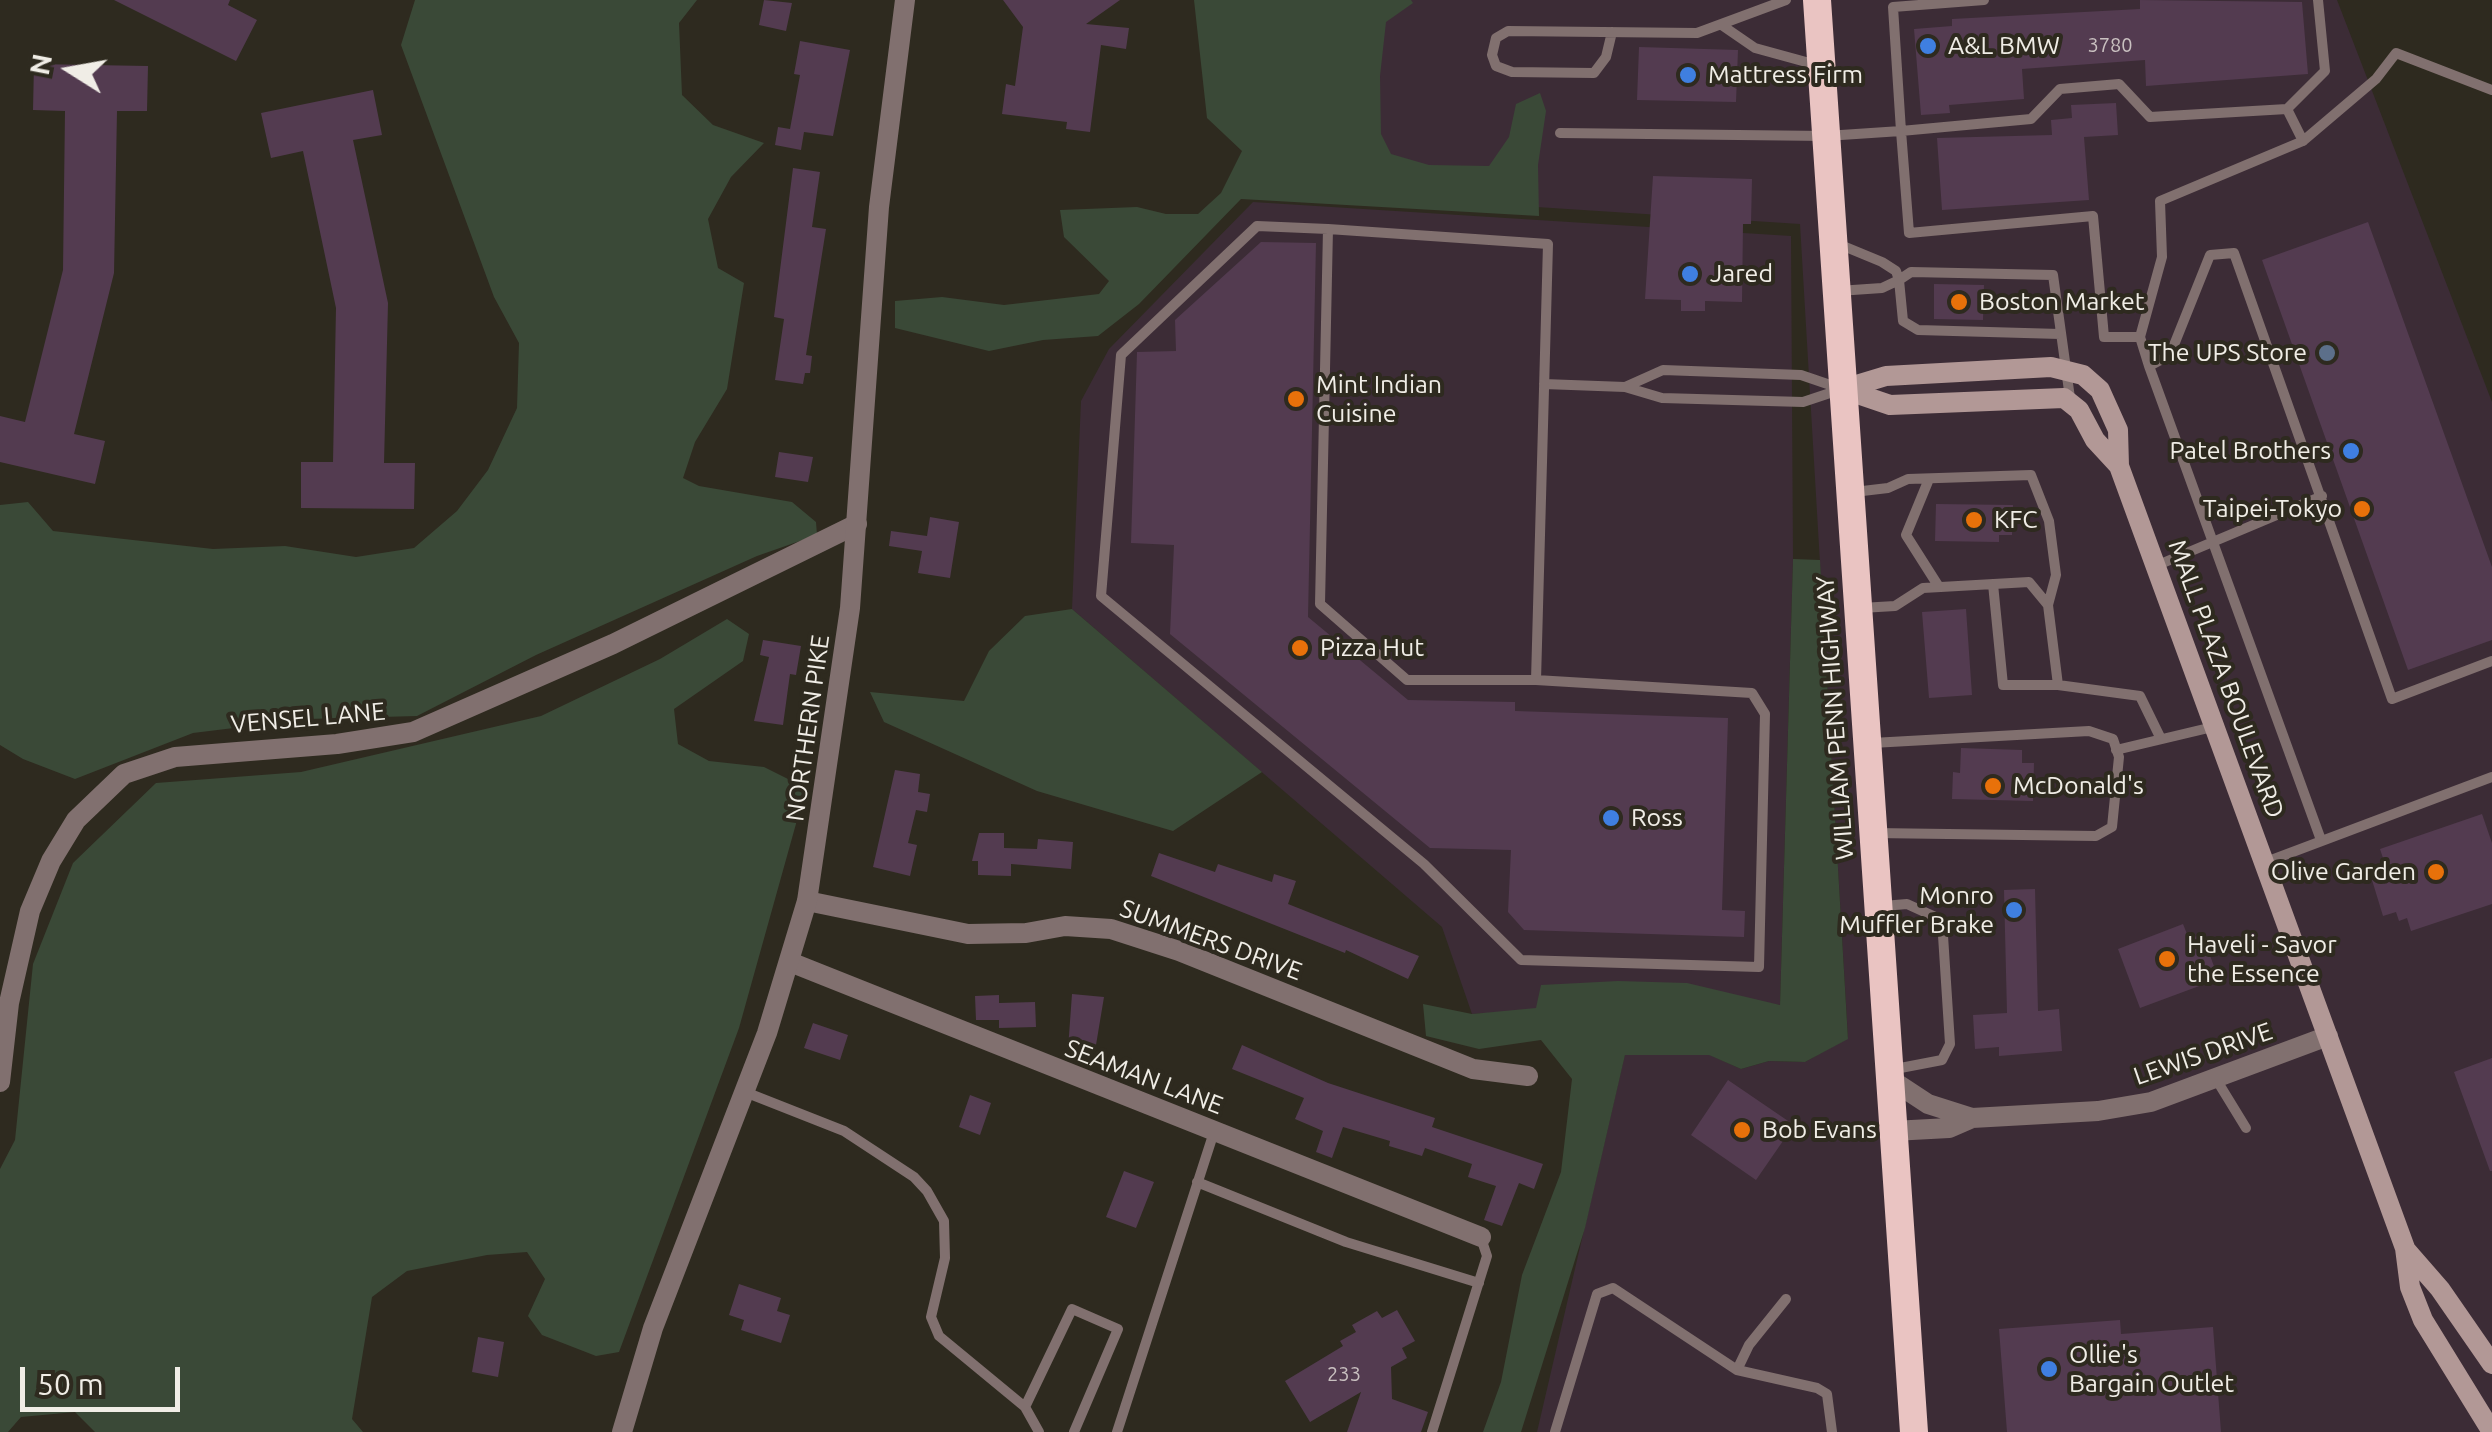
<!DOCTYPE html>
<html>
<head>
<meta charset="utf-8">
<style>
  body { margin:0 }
  #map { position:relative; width:2492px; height:1432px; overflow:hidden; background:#2e2a1f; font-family:Ubuntu,sans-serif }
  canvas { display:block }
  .north { position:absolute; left:20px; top:20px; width:100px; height:100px; -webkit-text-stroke:8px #2e2a1f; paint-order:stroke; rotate:281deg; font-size:28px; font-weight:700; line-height:40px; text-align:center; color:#f0ede6 }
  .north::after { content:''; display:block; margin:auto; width:35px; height:45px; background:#f0ede6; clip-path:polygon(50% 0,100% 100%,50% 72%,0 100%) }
  .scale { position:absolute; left:20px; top:1367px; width:160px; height:45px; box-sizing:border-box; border:5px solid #f0ede6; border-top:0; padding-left:12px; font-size:30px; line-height:35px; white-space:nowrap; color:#f0ede6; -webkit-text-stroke:8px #2e2a1f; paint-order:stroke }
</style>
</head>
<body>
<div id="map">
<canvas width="2492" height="1432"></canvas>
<div class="north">N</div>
<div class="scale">50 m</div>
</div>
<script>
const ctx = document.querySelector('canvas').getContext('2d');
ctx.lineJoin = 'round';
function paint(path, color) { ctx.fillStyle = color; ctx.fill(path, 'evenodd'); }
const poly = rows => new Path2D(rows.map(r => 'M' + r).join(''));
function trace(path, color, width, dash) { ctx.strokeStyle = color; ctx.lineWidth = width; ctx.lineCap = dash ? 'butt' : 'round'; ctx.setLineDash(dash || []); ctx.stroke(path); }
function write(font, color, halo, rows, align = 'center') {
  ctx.font = font + ' Ubuntu,sans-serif'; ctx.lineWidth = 8; ctx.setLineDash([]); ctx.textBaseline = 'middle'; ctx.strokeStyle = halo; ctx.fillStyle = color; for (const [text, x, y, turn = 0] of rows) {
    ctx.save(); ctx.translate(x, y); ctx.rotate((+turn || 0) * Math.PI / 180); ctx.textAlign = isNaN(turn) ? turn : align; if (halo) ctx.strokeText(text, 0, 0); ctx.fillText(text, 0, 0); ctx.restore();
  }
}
paint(poly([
  [1322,0,2337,0,2492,402,2492,1432,1537,1432,1625,1054,1710,1055,1741,1069,1769,1061,1805,1062,1848,1038,1800,224,1257,189],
  [1253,202,1791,236,1793,559,1780,1005,1734,998,1472,1014,1442,927,1072,609,1081,401,1109,349]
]), '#3c2c36');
paint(poly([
  [415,0,697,0,679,23,682,95,713,125,764,143,731,177,708,219,718,268,744,283,727,389,695,442,683,478,699,486,792,502,816,522,817,535,757,556,536,655,417,716,307,719,193,733,75,779,23,759,0,745,0,505,28,502,53,531,213,549,285,546,356,557,414,548,457,511,488,470,517,408,519,343,494,297,401,45],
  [1194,0,1411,0,1413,3,1386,22,1380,76,1381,134,1391,154,1429,165,1489,166,1509,137,1516,104,1540,93,1546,111,1538,165,1539,216,1241,199,1139,304,1098,336,1043,340,989,351,895,328,895,301,942,297,1004,305,1099,294,1109,281,1064,237,1060,210,1137,207,1166,214,1198,214,1221,193,1242,151,1207,118],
  [1793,559,1820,560,1848,1039,1805,1062,1769,1061,1741,1069,1709,1055,1625,1055,1585,1228,1521,1432,1483,1432,1501,1382,1522,1275,1561,1172,1572,1079,1541,1040,1479,1049,1426,1036,1423,1004,1472,1014,1536,1008,1541,985,1618,981,1687,983,1780,1005],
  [1072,609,1262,772,1173,831,1037,791,884,722,870,692,964,701,989,651,1025,616],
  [727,619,749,634,743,661,674,709,678,744,709,761,764,767,806,788,739,1028,619,1352,596,1356,542,1335,528,1316,545,1279,527,1252,487,1255,407,1271,372,1297,352,1419,363,1432,95,1432,75,1412,21,1417,8,1432,0,1432,0,1169,15,1140,33,964,73,863,156,783,301,772,541,716,660,659]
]), '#3a4937');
paint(poly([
  [114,0,230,0,228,5,257,20,236,61],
  [764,0,792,3,786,31,759,25],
  [1003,0,1120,0,1086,24,1129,28,1126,49,1101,45,1090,132,1066,129,1067,122,1002,114,1006,84,1015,86,1023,27],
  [2140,0,2302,2,2308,74,2146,86,2145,60,2022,69,2024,99,1949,105,1950,113,1921,115,1914,29,1952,26,1952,19,2140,9],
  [800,41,850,50,833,136,804,132,801,150,775,145,778,127,790,129,800,75,794,74],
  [1639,47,1738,50,1736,102,1637,100],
  [34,64,148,66,147,111,117,111,114,273,74,434,105,441,95,484,0,462,0,416,25,422,63,270,65,111,33,110],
  [373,90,382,135,353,140,388,303,384,463,415,463,414,509,301,508,301,462,333,462,336,308,303,151,271,158,261,113],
  [2116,103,2118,135,2084,137,2089,200,1942,210,1937,138,2052,135,2051,120,2072,118,2071,105],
  [793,168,820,172,812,227,826,229,806,355,812,356,810,373,805,373,803,384,775,380,784,319,774,317],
  [1653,176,1752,179,1751,224,1743,224,1742,302,1705,301,1705,311,1681,311,1681,300,1645,299],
  [2368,222,2492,567,2492,640,2408,670,2262,260],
  [1261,242,1316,243,1308,617,1408,700,1515,702,1515,711,1728,718,1722,910,1745,911,1744,937,1524,930,1508,912,1511,850,1430,848,1170,634,1174,545,1131,543,1137,352,1176,351,1175,320],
  [1934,284,1984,285,1983,320,1934,319],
  [779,452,813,457,808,482,775,477],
  [1936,504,2013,505,2012,535,1999,535,1999,542,1935,541],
  [930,517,959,522,950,578,918,573,922,551,889,546,891,531,927,536],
  [1966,609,1972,695,1929,698,1922,612],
  [763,640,801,646,796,675,790,674,783,725,754,721,769,657,760,655],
  [1961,748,2022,750,2022,763,2034,763,2033,801,1952,799,1953,772,1960,773],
  [895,770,920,774,918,792,930,794,927,812,916,810,908,843,917,845,910,876,873,867],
  [2482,814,2492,843,2492,904,2411,931,2407,918,2399,921,2396,912,2383,916,2372,880,2381,877,2377,866,2385,864,2380,849],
  [979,833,1004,833,1004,848,1037,849,1038,839,1073,842,1071,869,1011,864,1011,876,978,875,978,861,972,861],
  [1159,853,1215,872,1218,864,1272,882,1274,874,1296,881,1288,904,1419,956,1408,979,1346,950,1345,953,1151,876],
  [2035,889,2038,1011,2059,1009,2062,1051,1999,1056,1999,1047,1975,1049,1973,1015,2007,1013,2004,890],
  [2183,924,2189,939,2202,934,2215,969,2210,982,2140,1008,2118,949],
  [1072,994,1104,997,1095,1051,1068,1049],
  [999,995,999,1003,1035,1002,1036,1027,999,1028,999,1020,976,1020,975,996],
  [813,1023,848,1035,840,1060,804,1048],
  [1242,1045,1328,1083,1435,1118,1432,1127,1543,1164,1534,1189,1519,1183,1502,1226,1484,1220,1496,1186,1468,1177,1472,1164,1425,1148,1422,1156,1389,1146,1390,1141,1343,1127,1332,1158,1316,1152,1323,1131,1295,1119,1304,1098,1232,1069],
  [2492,1058,2492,1171,2490,1171,2454,1072],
  [1728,1080,1794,1125,1756,1180,1691,1135],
  [970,1095,991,1103,980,1135,959,1127],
  [1124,1171,1154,1182,1136,1228,1106,1217],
  [739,1284,781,1298,777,1311,790,1315,781,1343,741,1330,744,1320,729,1315],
  [1397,1310,1415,1341,1402,1348,1407,1358,1391,1367,1392,1399,1428,1412,1421,1432,1347,1432,1361,1392,1310,1422,1285,1381,1343,1346,1340,1341,1356,1332,1352,1325,1377,1311,1382,1318],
  [2120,1320,2121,1334,2213,1327,2221,1432,2007,1432,1999,1329],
  [478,1337,504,1342,498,1377,472,1372]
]), '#533b50');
trace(poly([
  [2318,0,2325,71,2287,109,2303,141,2376,79,2396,53,2492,90],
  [1723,26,1755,48,1817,65],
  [1612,32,1606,57,1594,73,1512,72,1496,66,1492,55,1496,38,1508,31,1697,33,1786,0],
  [1560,133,1826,136,1901,131,1893,7,1984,0],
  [1328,229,1257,226,1121,355,1101,596,1424,864,1521,960,1759,967,1765,714,1752,693,1536,680,1407,680,1320,604,1328,229,1548,244,1536,680],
  [1836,243,1882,262,1896,271,1899,280,1882,288,1838,291],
  [2060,334,1918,330,1903,321,1899,280,1911,272,2053,275,2070,398],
  [2140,337,2162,257,2160,201,2303,141],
  [2149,366,2140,337,2104,337,2093,216,1909,233,1901,131,2031,119,2060,89,2119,84,2150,117,2287,109],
  [1544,384,1625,387,1662,398,1803,402,1842,389],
  [1625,387,1663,370,1801,375,1842,389],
  [1929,479,1906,535,1939,587],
  [1854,492,1888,488,1908,479,2031,475,2049,521,2056,575,2048,605,2058,685],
  [2158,565,2322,496],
  [1993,584,2003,685,2058,685,2140,696,2161,739],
  [1861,608,1895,606,1923,588,2029,582,2048,605],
  [1872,743,2089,731,2113,739,2119,757,2112,827,2096,836,1874,833],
  [2116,750,2217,726],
  [2321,840,2149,366,2170,355,2210,255,2234,253,2392,699,2492,661],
  [2266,862,2492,777],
  [1883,906,1907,904,1942,920,1950,1044,1942,1060,1890,1070],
  [2216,1079,2246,1128],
  [745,1092,844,1131,914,1177,927,1191,944,1221,945,1258,931,1317,939,1336,1025,1407,1039,1432],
  [1197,1182,1346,1242,1479,1283],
  [1737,1370,1749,1345,1786,1299],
  [1025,1407,1072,1309,1118,1329,1074,1432],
  [1117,1432,1214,1132],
  [1432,1432,1487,1256,1481,1238],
  [1555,1432,1597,1294,1613,1288,1737,1370,1817,1388,1827,1394,1832,1432]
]), '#81706f', 10);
trace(poly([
  [807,901,968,934,1026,933,1065,926,1111,929,1179,951,1473,1069,1528,1076],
  [790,962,1481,1237],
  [1890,1079,1928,1104,1972,1118,2098,1111,2151,1102,2328,1036],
  [0,1082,9,1003,30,911,51,861,76,820,124,774,175,757,337,744,413,732,613,644,857,524],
  [1893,1131,1949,1128,1972,1118]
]), '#81706f', 20);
trace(poly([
  [622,1432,653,1328,767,1033,807,901,850,608,879,207,905,0]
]), '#81706f', 20);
trace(poly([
  [1843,389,1886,376,2051,367,2083,375,2100,390,2118,430,2119,466,2405,1248,2410,1287,2423,1320,2492,1432],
  [1843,389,1890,405,2064,398,2079,410,2095,440,2119,466],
  [2406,1250,2440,1289,2492,1364]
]), '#b29896', 20);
trace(poly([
  [1817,0,1914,1432]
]), '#eac4c2', 28);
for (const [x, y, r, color] of [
  [1928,46,10,"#3f7fe0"],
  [1688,75,10,"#3f7fe0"],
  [1690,274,10,"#3f7fe0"],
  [1959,302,10,"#e8710a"],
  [2327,353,10,"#5c6f8a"],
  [1296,399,10,"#e8710a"],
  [2351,451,10,"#3f7fe0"],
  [2362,509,10,"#e8710a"],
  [1974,520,10,"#e8710a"],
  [1300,648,10,"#e8710a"],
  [1993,786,10,"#e8710a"],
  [1611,818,10,"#3f7fe0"],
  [2436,872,10,"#e8710a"],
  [2014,910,10,"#3f7fe0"],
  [2167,959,10,"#e8710a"],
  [1742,1130,10,"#e8710a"],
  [2049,1369,10,"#3f7fe0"]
]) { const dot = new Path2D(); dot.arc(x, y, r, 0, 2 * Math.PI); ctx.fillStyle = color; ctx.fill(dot); trace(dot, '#2e2a1f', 4); }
write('20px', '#c9c0c0', null, [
  ["3780",2110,45],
  ["233",1344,1374]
]);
write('25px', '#f0ede6', '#2e2a1f', [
  ["A&L BMW",1948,46],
  ["Mattress Firm",1708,75],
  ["Jared",1710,274],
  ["Boston Market",1979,302],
  ["The UPS Store",2307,353,"right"],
  ["Mint Indian",1316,385],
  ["Cuisine",1316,414],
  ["Patel Brothers",2331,451,"right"],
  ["Taipei-Tokyo",2342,509,"right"],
  ["KFC",1994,520],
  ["Pizza Hut",1320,648],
  ["McDonald's",2013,786],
  ["Ross",1631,818],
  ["Olive Garden",2416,872,"right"],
  ["Monro",1994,896,"right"],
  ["Muffler Brake",1994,925,"right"],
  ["Haveli - Savor",2187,945],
  ["the Essence",2187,974],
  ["Bob Evans",1762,1130],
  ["Ollie's",2069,1355],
  ["Bargain Outlet",2069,1384]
], 'left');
write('25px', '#f0ede6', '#2e2a1f', [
  ["MALL PLAZA BOULEVARD",2226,679,70],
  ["VENSEL LANE",308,718,-5],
  ["WILLIAM PENN HIGHWAY",1835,718,-94],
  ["NORTHERN PIKE",808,728,-82],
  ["SUMMERS DRIVE",1211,940,20],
  ["LEWIS DRIVE",2203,1054,-19],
  ["SEAMAN LANE",1144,1077,21]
]);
</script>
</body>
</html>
